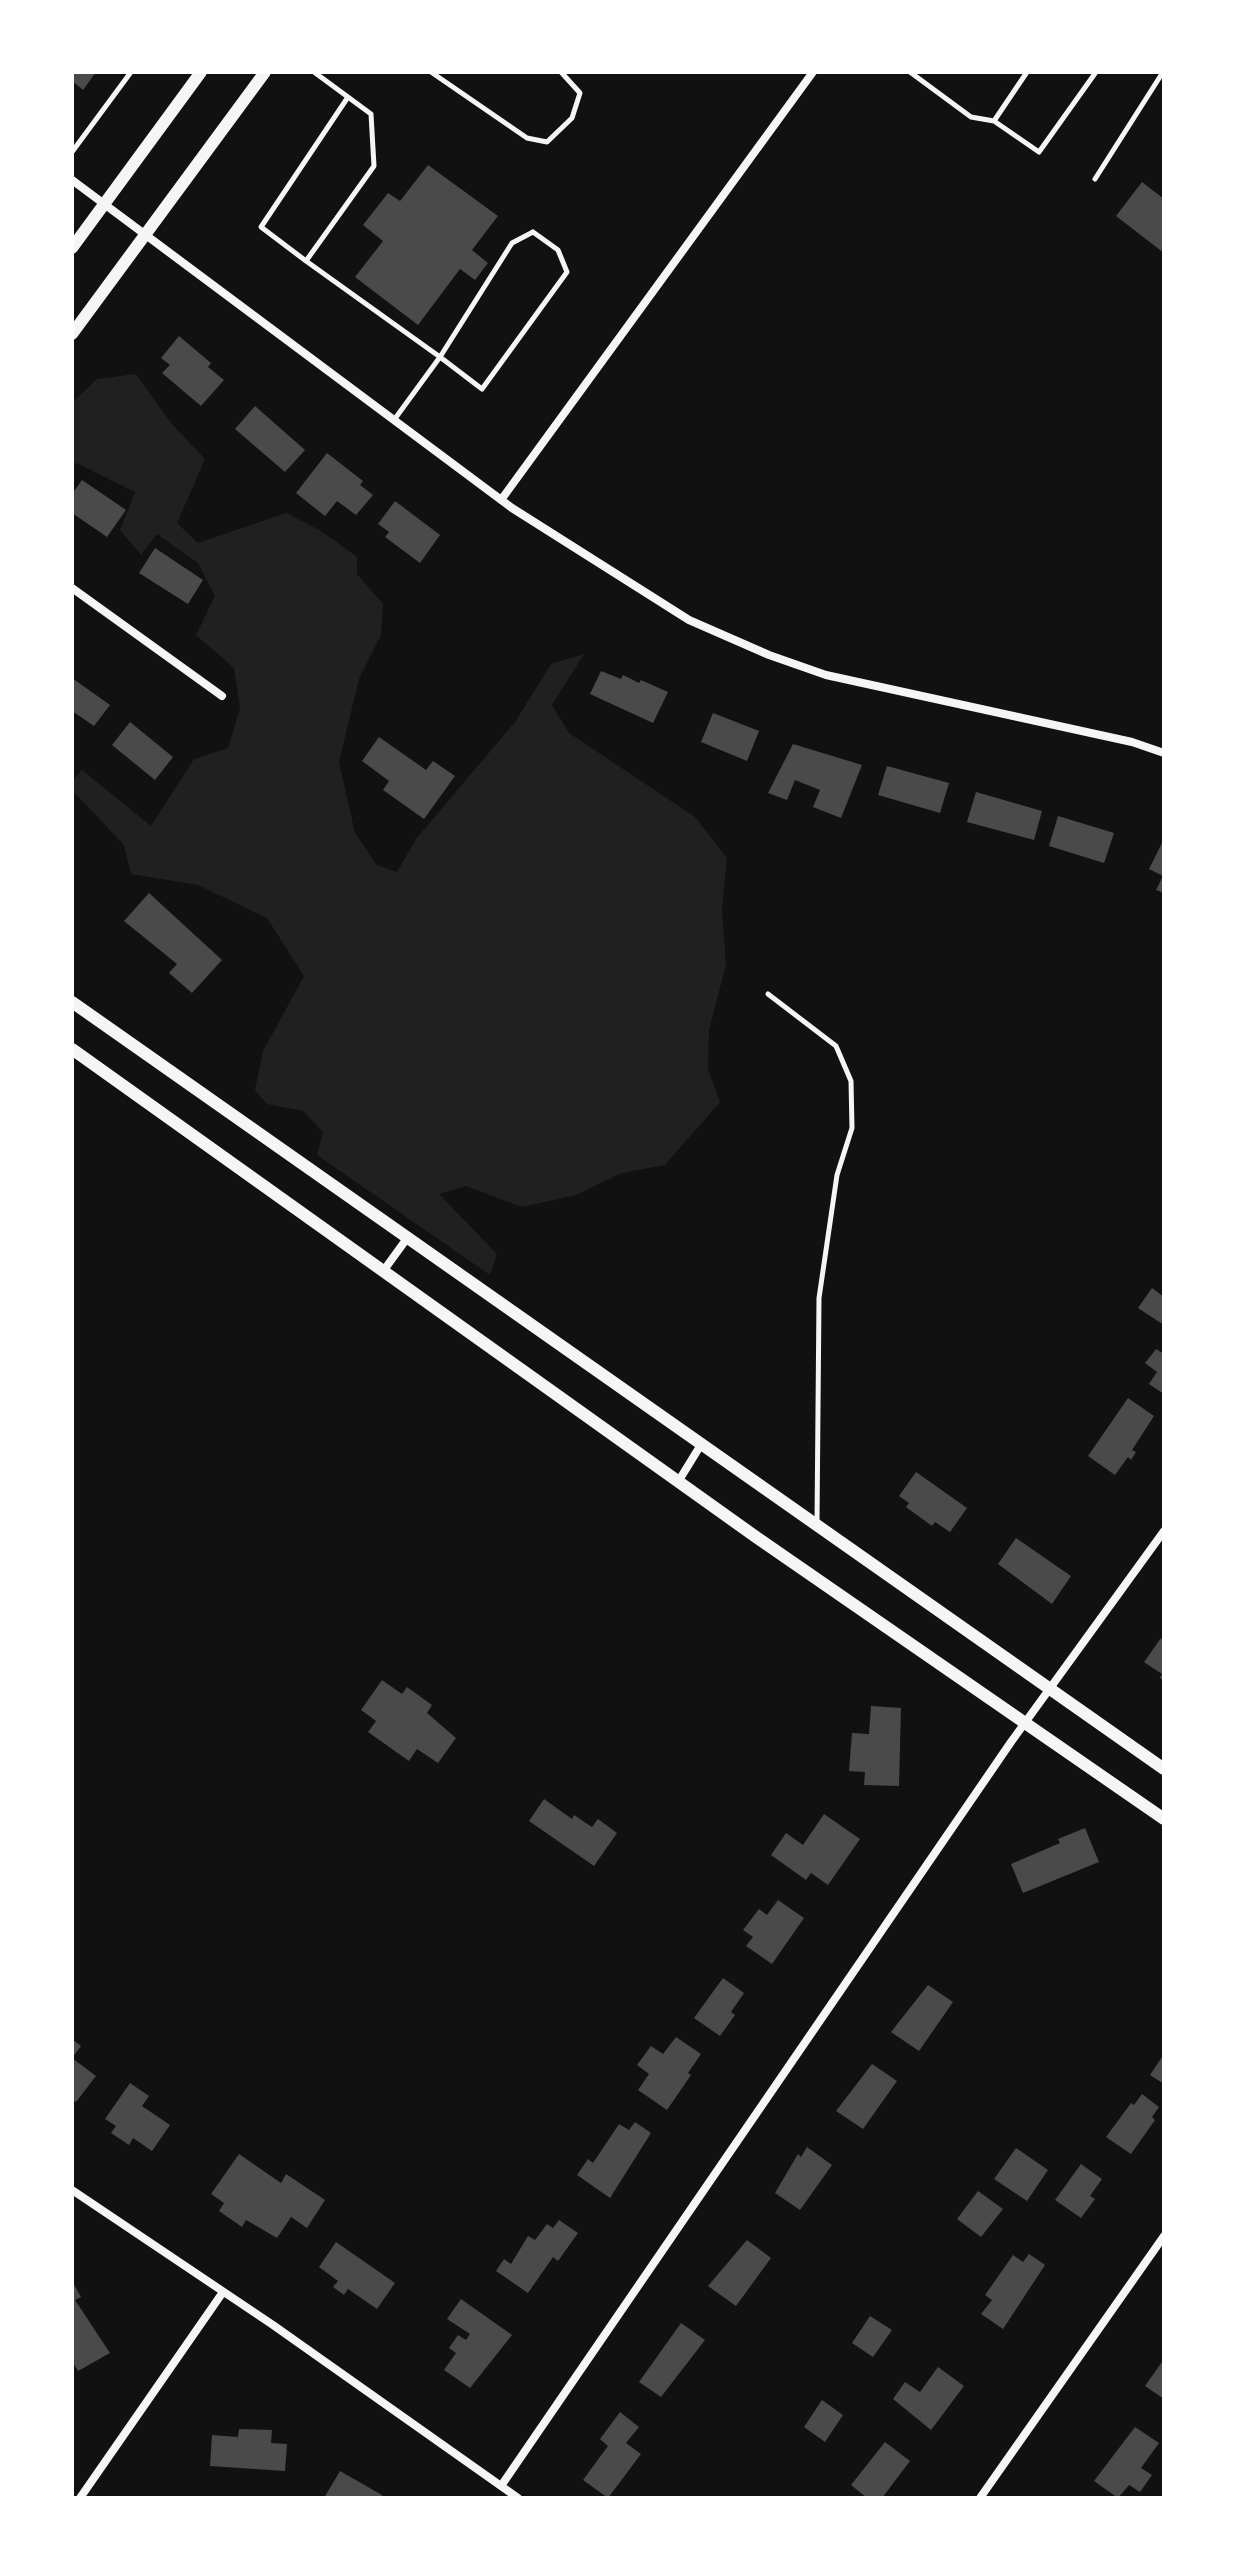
<!DOCTYPE html>
<html>
<head>
<meta charset="utf-8">
<style>
  body { margin:0 }
  #map { position:relative; width:1236px; height:2570px; overflow:hidden; background:#111; font-family:Jost,sans-serif }
  canvas { display:block }
  .frame { position:absolute; inset:0; border:74px solid #fff; pointer-events:none }
</style>
</head>
<body>
<div id="map">
<canvas width="1236" height="2570"></canvas>
<div class="frame"></div>
</div>
<script>
const ctx = document.querySelector('canvas').getContext('2d');
ctx.lineJoin = 'round';
function paint(path, color) { ctx.fillStyle = color; ctx.fill(path, 'evenodd'); }
const poly = rows => new Path2D(rows.map(r => 'M' + r).join(''));
function trace(path, color, width, dash) { ctx.strokeStyle = color; ctx.lineWidth = width; ctx.lineCap = dash ? 'butt' : 'round'; ctx.setLineDash(dash || []); ctx.stroke(path); }
paint(poly([
  [136,374,171,423,205,459,177,523,198,543,286,513,321,531,357,557,357,574,383,604,381,635,359,679,339,762,355,833,377,865,397,872,416,839,515,722,551,664,584,654,552,705,569,733,695,817,727,858,722,910,726,965,709,1030,708,1069,720,1102,665,1165,622,1173,576,1195,522,1207,466,1186,439,1194,497,1254,490,1275,317,1155,323,1132,303,1111,267,1104,255,1090,263,1051,304,976,267,918,198,885,131,874,124,845,72,790,72,781,82,770,151,826,194,759,228,748,240,708,234,668,196,635,215,596,198,563,157,534,141,555,120,530,135,492,77,463,72,465,72,403,97,379]
]), '#202020');
paint(poly([
  [72,72,96,72,83,90,72,81],
  [428,165,498,216,472,250,488,263,475,280,460,269,418,325,355,277,383,241,363,225,388,193,400,201],
  [1142,182,1164,199,1164,253,1116,216],
  [179,336,211,363,208,367,224,380,201,406,162,373,170,365,161,358],
  [255,406,305,450,285,472,235,429],
  [327,453,363,481,360,485,373,495,356,515,337,501,325,516,296,493],
  [82,480,126,510,107,537,72,513,72,494],
  [395,501,440,535,420,563,385,537,389,532,378,524],
  [155,548,203,580,188,604,139,573],
  [601,671,621,679,623,675,639,683,641,680,668,692,653,723,590,694],
  [72,678,110,705,94,726,72,711],
  [713,713,759,731,747,761,701,742],
  [130,722,173,757,155,780,112,745],
  [379,737,426,770,433,761,455,776,424,819,383,790,389,781,362,761],
  [793,744,862,765,841,818,813,807,820,790,795,780,787,800,768,793],
  [887,766,949,783,940,813,878,795],
  [976,792,1042,811,1034,840,967,822],
  [1058,816,1114,833,1104,863,1049,846],
  [1164,839,1164,893,1156,890,1163,876,1149,869],
  [149,893,222,960,192,993,169,973,177,964,124,921],
  [1152,1288,1164,1297,1164,1325,1138,1308],
  [1156,1349,1164,1354,1164,1394,1149,1384,1157,1372,1145,1363],
  [1128,1398,1154,1416,1132,1450,1136,1452,1131,1460,1128,1457,1115,1475,1088,1456],
  [916,1472,967,1508,950,1532,935,1522,932,1526,906,1507,909,1503,899,1496],
  [1016,1538,1071,1576,1052,1604,998,1564],
  [1161,1638,1164,1641,1164,1681,1160,1678,1162,1674,1144,1662],
  [382,1680,402,1694,407,1687,432,1705,427,1713,456,1738,438,1763,417,1749,409,1761,368,1732,376,1721,361,1710],
  [871,1706,901,1708,899,1786,864,1785,865,1772,849,1771,852,1733,869,1734],
  [544,1799,572,1819,574,1815,592,1827,598,1819,617,1833,594,1866,529,1821],
  [824,1814,860,1839,828,1885,811,1873,806,1880,771,1855,786,1833,803,1845],
  [1085,1828,1099,1862,1023,1893,1011,1864,1060,1843,1058,1839],
  [778,1900,804,1918,772,1964,746,1946,753,1937,743,1930,759,1909,767,1915],
  [723,1978,744,1993,731,2012,735,2015,720,2036,694,2018],
  [928,1985,953,2002,919,2051,891,2032],
  [676,2037,701,2054,688,2073,691,2075,667,2110,638,2090,649,2074,637,2065,651,2046,663,2054],
  [72,2039,81,2046,72,2058],
  [1164,2054,1164,2084,1150,2075],
  [72,2058,96,2076,76,2102,72,2099],
  [872,2064,897,2081,863,2129,836,2111],
  [130,2083,149,2096,142,2106,170,2125,152,2151,133,2138,129,2145,111,2133,116,2126,105,2119],
  [1142,2094,1159,2107,1152,2117,1155,2120,1131,2154,1106,2137,1131,2103,1134,2105],
  [635,2122,651,2133,610,2198,577,2175,588,2159,593,2163,619,2124,629,2130],
  [807,2147,832,2165,800,2210,775,2193,798,2154,801,2157],
  [1016,2148,1048,2170,1027,2201,994,2179],
  [239,2154,281,2183,286,2174,325,2200,307,2228,291,2217,277,2238,246,2220,242,2227,219,2211,224,2203,211,2194],
  [1081,2164,1102,2179,1090,2196,1095,2199,1081,2218,1055,2200],
  [978,2191,1003,2209,981,2237,957,2219],
  [559,2220,578,2233,558,2261,553,2257,528,2293,496,2271,504,2259,511,2264,528,2236,535,2240,547,2224,553,2228],
  [747,2240,771,2258,736,2306,708,2286],
  [336,2242,395,2283,377,2309,348,2289,344,2295,333,2287,338,2281,319,2267],
  [1029,2254,1045,2265,1003,2329,981,2314,992,2300,985,2295,1013,2255,1023,2262],
  [72,2281,81,2297,75,2300,110,2353,78,2371,72,2361],
  [461,2299,512,2335,470,2388,444,2370,456,2353,449,2348,458,2335,466,2340,470,2334,447,2319],
  [870,2316,892,2330,873,2357,852,2343],
  [681,2323,705,2340,661,2397,639,2382],
  [1164,2359,1164,2399,1145,2386],
  [938,2367,964,2386,931,2430,893,2399,905,2382,920,2392],
  [822,2400,843,2415,825,2442,804,2427],
  [620,2412,639,2427,626,2443,641,2454,608,2498,583,2480,608,2446,600,2439],
  [1135,2427,1159,2443,1141,2468,1152,2475,1140,2492,1129,2485,1118,2498,1094,2481],
  [239,2429,272,2430,271,2443,287,2444,285,2471,210,2466,212,2435,238,2437],
  [885,2442,910,2461,882,2498,867,2498,851,2485],
  [340,2471,382,2495,381,2498,324,2498]
]), '#4a4a4a');
trace(poly([
  [314,72,371,114,374,166,306,261,440,357,394,420],
  [431,72,527,138,547,142,572,118,580,93,561,72],
  [910,72,971,117,994,121],
  [1027,72,994,121,1039,152,1096,72],
  [72,152,131,72],
  [1095,179,1163,72],
  [533,232,558,250,567,272,482,389,440,357,512,243,533,232],
  [306,261,261,227,348,97],
  [768,994,836,1046,851,1081,852,1128,837,1175,819,1298,817,1521]
]), '#f5f5f5', 5);
trace(poly([
  [72,180,512,508,689,620,769,655,826,675,1132,742,1164,753],
  [501,500,813,72],
  [72,588,222,696],
  [384,1270,408,1237],
  [678,1482,702,1443],
  [72,2190,273,2325,518,2498],
  [501,2486,1011,1742,1164,1531],
  [80,2498,223,2292],
  [980,2498,1164,2236]
]), '#f5f5f5', 8);
trace(poly([
  [72,248,201,72],
  [72,334,265,72],
  [72,1002,1164,1769],
  [72,1049,756,1537,1164,1819]
]), '#f5f5f5', 12);
</script>
</body>
</html>
